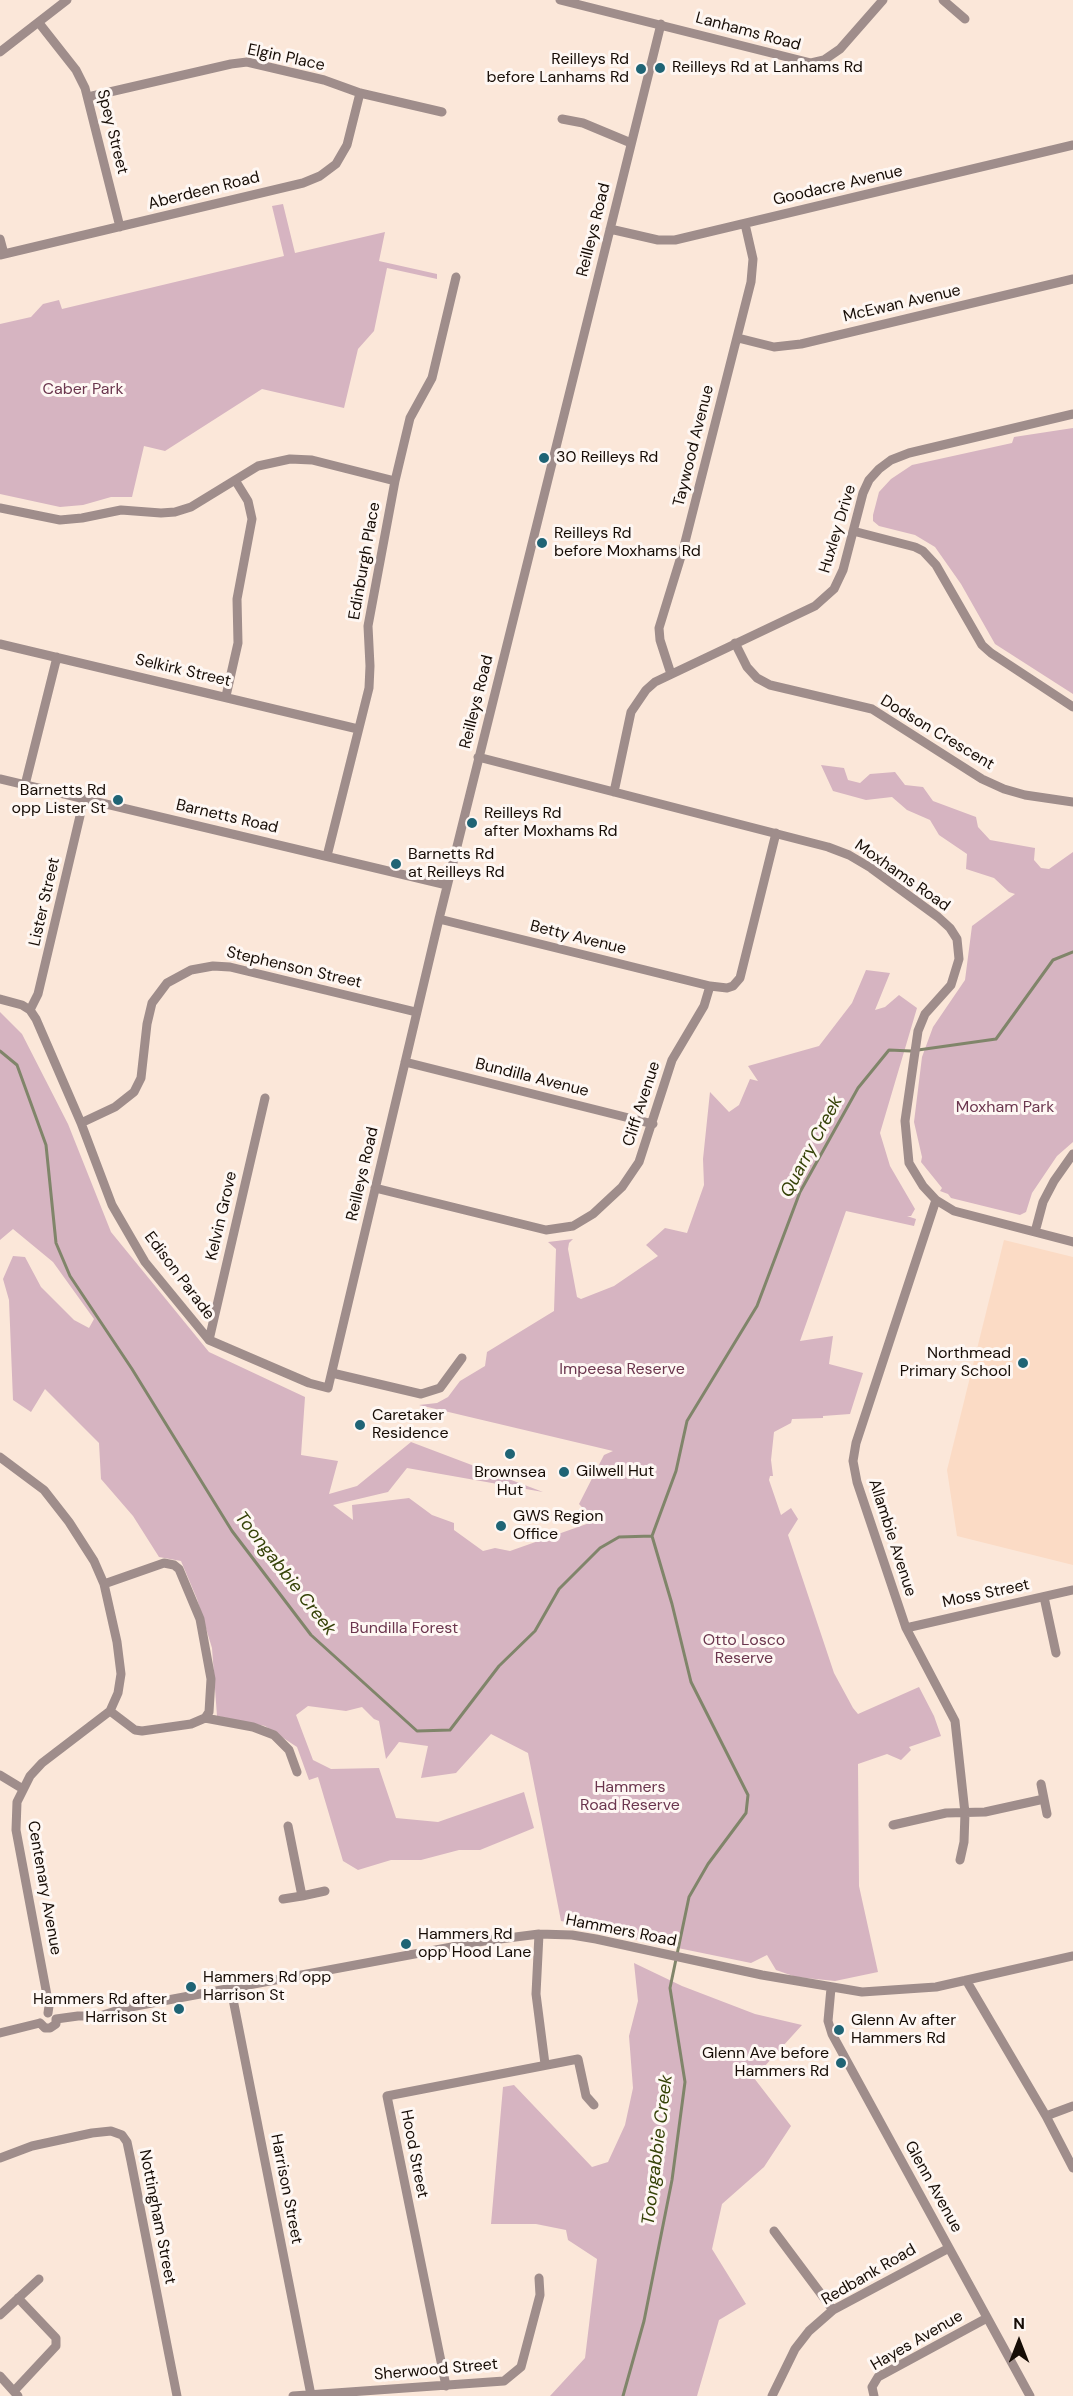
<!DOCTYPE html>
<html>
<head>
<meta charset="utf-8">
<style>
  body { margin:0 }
  #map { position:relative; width:1073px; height:2396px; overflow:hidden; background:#fbe7d9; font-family:"DM Sans",sans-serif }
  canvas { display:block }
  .north { position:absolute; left:989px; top:2312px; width:60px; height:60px; -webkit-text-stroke:4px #fef7f3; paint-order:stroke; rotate:0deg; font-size:16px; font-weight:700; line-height:24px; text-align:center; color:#160c05 }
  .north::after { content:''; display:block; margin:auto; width:21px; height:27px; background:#160c05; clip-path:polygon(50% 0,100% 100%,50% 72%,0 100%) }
</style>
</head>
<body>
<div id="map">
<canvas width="1073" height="2396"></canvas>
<div class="north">N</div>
</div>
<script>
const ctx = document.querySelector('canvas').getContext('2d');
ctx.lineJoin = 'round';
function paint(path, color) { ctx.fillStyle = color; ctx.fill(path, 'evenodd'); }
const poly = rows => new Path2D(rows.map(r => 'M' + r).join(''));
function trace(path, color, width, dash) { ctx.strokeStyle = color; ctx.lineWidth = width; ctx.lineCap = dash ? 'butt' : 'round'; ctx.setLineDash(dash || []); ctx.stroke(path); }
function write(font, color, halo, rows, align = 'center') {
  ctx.font = font + ' "DM Sans",sans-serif'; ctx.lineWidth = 6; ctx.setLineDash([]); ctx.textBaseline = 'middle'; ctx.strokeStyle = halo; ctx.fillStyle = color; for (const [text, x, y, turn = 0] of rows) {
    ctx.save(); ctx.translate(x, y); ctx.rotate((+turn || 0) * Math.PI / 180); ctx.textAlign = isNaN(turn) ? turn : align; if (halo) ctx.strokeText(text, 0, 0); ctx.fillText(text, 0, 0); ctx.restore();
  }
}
paint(poly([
  [1004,1240,1073,1257,1073,1565,957,1536,947,1470]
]), '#fbdbc5');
paint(poly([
  [283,204,295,253,385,232,379,261,437,274,437,279,387,268,374,331,358,349,344,408,262,389,165,451,144,446,132,497,111,497,83,505,60,507,0,494,0,324,31,317,43,304,59,300,62,309,284,256,272,206],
  [1073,428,1073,694,995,644,961,584,935,547,915,535,879,526,873,521,873,515,879,492,891,479,912,465,1012,443,1014,437],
  [821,765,844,768,848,780,860,783,870,774,895,772,905,785,923,787,933,801,976,817,978,827,990,840,1035,848,1034,860,1041,868,1049,869,1073,852,1073,1142,1057,1156,1032,1193,1026,1212,1020,1215,951,1198,948,1194,940,1191,942,1188,921,1162,922,1157,914,1122,922,1057,933,1027,965,980,972,926,1015,894,1009,892,994,878,966,869,967,854,939,835,930,820,907,810,892,797,866,800,833,791],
  [866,970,890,973,875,1010,885,1007,899,995,917,1008,880,1133,890,1166,915,1209,911,1216,907,1216,916,1219,914,1226,846,1211,800,1341,833,1336,829,1364,863,1373,850,1414,823,1416,823,1418,792,1419,791,1423,774,1432,771,1460,773,1476,770,1476,769,1480,781,1515,791,1508,798,1519,788,1535,834,1673,853,1708,858,1714,919,1687,934,1716,941,1736,909,1747,911,1750,901,1760,887,1754,858,1764,859,1886,878,1972,835,1981,796,1977,776,1970,767,1955,751,1963,590,1930,589,1927,561,1921,528,1753,491,1734,456,1773,421,1778,428,1746,399,1742,386,1759,379,1721,374,1719,362,1707,346,1711,308,1706,296,1715,313,1760,331,1769,379,1768,396,1818,438,1822,524,1792,534,1828,480,1850,459,1850,421,1860,391,1860,358,1870,343,1861,318,1777,309,1780,297,1747,265,1726,217,1716,212,1648,197,1599,181,1561,159,1557,133,1516,101,1479,99,1443,45,1389,31,1412,13,1400,9,1300,3,1279,13,1256,25,1257,41,1287,74,1320,89,1328,94,1319,53,1262,13,1229,0,1240,0,1012,22,1034,68,1124,111,1232,209,1352,305,1397,301,1455,338,1461,329,1494,357,1486,411,1442,543,1492,407,1468,388,1492,333,1505,353,1520,352,1505,409,1498,432,1515,454,1523,454,1530,483,1551,495,1548,510,1551,595,1521,579,1504,604,1455,613,1451,419,1405,437,1403,448,1397,460,1381,485,1366,487,1352,554,1311,556,1249,548,1242,573,1239,569,1243,568,1249,577,1297,581,1299,614,1286,658,1256,646,1245,665,1228,687,1233,704,1185,703,1159,710,1092,729,1112,739,1105,750,1079,758,1081,748,1066,819,1046,852,1003],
  [634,1963,682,1986,755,2014,802,2025,754,2078,791,2126,764,2167,722,2204,712,2249,746,2304,719,2320,697,2396,550,2396,585,2358,597,2259,568,2240,566,2230,536,2224,491,2224,503,2087,514,2085,592,2167,608,2162,625,2125,633,2088,629,2036,638,2001]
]), '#d6b4c1');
trace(poly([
  [0,1051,17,1065,46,1145,56,1243,70,1276,132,1369,232,1531,311,1635,417,1731,450,1730,499,1666,535,1631,559,1589,600,1548,619,1537,652,1536],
  [652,1536,676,1471,687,1421,757,1306,800,1192,858,1088,889,1050,911,1051,996,1039,1053,960,1073,952],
  [623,2396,644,2321,672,2180,685,2082,670,1988,689,1897,708,1864,746,1813,748,1795,691,1682,672,1604,652,1536]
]), '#80856a', 3);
trace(poly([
  [560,0,811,63,824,60,840,49,883,0],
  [943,0,965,19],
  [39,23,76,70,85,88,120,227],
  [0,52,67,0],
  [88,97,231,64,247,62,324,80,360,93,442,112],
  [562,119,583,123,631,143],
  [610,229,658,240,675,240,1073,145],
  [0,239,4,254],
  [0,255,303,183,320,176,336,164,347,145,360,93],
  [738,338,774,347,801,344,1073,279],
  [0,508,60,520,82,518,121,510,161,513,175,512,191,507,258,466,290,459,312,460,395,481],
  [853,531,915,547,923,551,936,565,982,645,991,653,1073,707],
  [735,643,747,667,757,678,770,685,872,709,982,779,1004,789,1025,795,1073,802],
  [0,644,358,729],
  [671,674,660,640,659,628,683,550,751,282,753,259,745,224],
  [226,696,238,643,237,599,252,519,248,501,235,480],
  [478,757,828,847,849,855,871,868,938,917,950,928,957,939,959,959,951,985,925,1014,918,1031,905,1121,909,1163,923,1186,936,1200,954,1211,1073,1242],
  [0,779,447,885],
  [25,785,57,657],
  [614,792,631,712,646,690,655,682,815,606,834,589,843,570,863,493,869,480,879,469,891,460,909,453,1073,414],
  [327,856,369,688,370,666,368,626,395,481,410,418,432,378,456,277],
  [439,919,710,986],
  [0,999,22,1005,30,1010,36,1019,81,1123,112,1205,145,1262,209,1340,309,1383,328,1388,439,919,661,24],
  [30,1010,38,994,84,799],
  [405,1062,653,1124],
  [81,1123,115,1107,134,1092,141,1078,147,1024,152,1003,167,983,191,970,213,966,230,967,416,1012],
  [375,1188,546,1230,573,1226,593,1214,622,1187,639,1162,672,1060,704,1006,710,986,727,988,733,986,740,978,776,833],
  [936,1200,856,1443,853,1461,857,1482,906,1628,955,1721,965,1813,964,1842,960,1860],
  [1035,1232,1043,1202,1054,1181,1073,1154],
  [209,1340,265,1098],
  [332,1373,421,1394,440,1388,462,1358],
  [0,1457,44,1490,69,1522,94,1561,104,1584,117,1642,121,1674,118,1693,110,1711,42,1763,30,1776,17,1802,16,1830,49,2006,48,2013],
  [104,1584,164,1563,174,1565,179,1569,200,1619,211,1679,209,1712,205,1718,191,1724,142,1731,135,1730,110,1711],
  [1044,1597,1056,1653],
  [906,1628,1073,1590],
  [205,1718,253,1727,274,1735,289,1750,297,1772],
  [0,1775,23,1789],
  [1041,1784,1047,1814],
  [893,1825,946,1813,985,1812,1044,1799],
  [288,1826,302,1896,325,1891],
  [283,1899,302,1896],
  [539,1934,536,1994,545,2064],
  [966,1980,1046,2116,1073,2168],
  [831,1988,828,2021,832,2034,1030,2396],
  [231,1989,311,2395],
  [56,2019,78,2016,100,2016,125,2008,484,1941,539,1934,572,1935,596,1939,762,1975,862,1992,936,1987,1073,1956],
  [40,2023,45,2028,50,2028,56,2024,56,2019],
  [0,2033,40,2023],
  [1046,2116,1073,2106],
  [0,2158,32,2146,92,2133,111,2131,122,2135,127,2142,131,2161,177,2396],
  [774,2231,833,2310],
  [0,2315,39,2279],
  [0,2376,18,2396],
  [446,2386,387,2096,578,2059,586,2096,594,2105],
  [14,2391,56,2346,56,2338,18,2298],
  [293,2396,504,2381,521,2367,540,2295,539,2278],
  [772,2396,795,2349,809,2331,833,2310,949,2248],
  [874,2396,872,2387,878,2377,987,2318]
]), '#9f8d8b', 9);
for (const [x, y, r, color] of [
  [660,68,6,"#1f6475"],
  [641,69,6,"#1f6475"],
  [544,458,6,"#1f6475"],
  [542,543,6,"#1f6475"],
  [118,800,6,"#1f6475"],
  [472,823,6,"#1f6475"],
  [396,864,6,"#1f6475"],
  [1023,1363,6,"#1f6475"],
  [360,1425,6,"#1f6475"],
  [510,1454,6,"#1f6475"],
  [564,1472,6,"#1f6475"],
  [501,1526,6,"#1f6475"],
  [406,1944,6,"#1f6475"],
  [191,1987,6,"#1f6475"],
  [179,2009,6,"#1f6475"],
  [839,2030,6,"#1f6475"],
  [841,2063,6,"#1f6475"]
]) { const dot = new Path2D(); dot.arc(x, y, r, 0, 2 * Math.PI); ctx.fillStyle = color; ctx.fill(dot); trace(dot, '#fef7f3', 2); }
write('16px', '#160c05', '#fef7f3', [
  ["Lanhams Road",748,32,15],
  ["Elgin Place",286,58,12],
  ["Spey Street",112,132,76],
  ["Goodacre Avenue",838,186,-13],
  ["Aberdeen Road",204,191,-14],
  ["Reilleys Road",594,230,-76],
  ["McEwan Avenue",902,304,-13],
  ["Taywood Avenue",694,446,-76],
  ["Huxley Drive",838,529,-73],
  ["Edinburgh Place",365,561,-80],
  ["Selkirk Street",183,671,13],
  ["Reilleys Road",477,702,-76],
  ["Dodson Crescent",937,733,31],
  ["Barnetts Road",227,817,13],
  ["Moxhams Road",902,876,35],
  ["Lister Street",45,902,-77],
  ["Betty Avenue",578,938,14],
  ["Stephenson Street",294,968,13],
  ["Bundilla Avenue",532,1078,14],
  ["Cliff Avenue",642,1104,-72],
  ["Reilleys Road",363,1174,-77],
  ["Kelvin Grove",222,1216,-77],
  ["Edison Parade",179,1276,53],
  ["Allambie Avenue",892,1538,72],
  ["Moss Street",986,1594,-12],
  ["Centenary Avenue",44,1888,80],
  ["Hammers Road",621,1931,11],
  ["Hood Street",414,2154,79],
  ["Glenn Avenue",933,2187,61],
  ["Harrison Street",286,2189,79],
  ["Nottingham Street",157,2217,79],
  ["Redbank Road",869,2275,-30],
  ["Hayes Avenue",917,2341,-30],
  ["Sherwood Street",436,2370,-5]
]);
write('16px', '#160c05', '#fef7f3', [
  ["Reilleys Rd",629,60,"right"],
  ["before Lanhams Rd",629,78,"right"],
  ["Reilleys Rd at Lanhams Rd",672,68],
  ["30 Reilleys Rd",556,458],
  ["Reilleys Rd",554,534],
  ["before Moxhams Rd",554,552],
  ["Barnetts Rd",106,791,"right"],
  ["opp Lister St",106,809,"right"],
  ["Reilleys Rd",484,814],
  ["after Moxhams Rd",484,832],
  ["Barnetts Rd",408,855],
  ["at Reilleys Rd",408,873],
  ["Northmead",1011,1354,"right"],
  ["Primary School",1011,1372,"right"],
  ["Caretaker",372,1416],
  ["Residence",372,1434],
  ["Gilwell Hut",576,1472],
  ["Brownsea",510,1473,"center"],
  ["Hut",510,1491,"center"],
  ["GWS Region",513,1517],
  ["Office",513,1535],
  ["Hammers Rd",418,1935],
  ["opp Hood Lane",418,1953],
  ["Hammers Rd opp",203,1978],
  ["Harrison St",203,1996],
  ["Hammers Rd after",167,2000,"right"],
  ["Harrison St",167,2018,"right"],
  ["Glenn Av after",851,2021],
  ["Hammers Rd",851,2039],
  ["Glenn Ave before",829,2054,"right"],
  ["Hammers Rd",829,2072,"right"]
], 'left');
write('16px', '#6b364e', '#fef7f3', [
  ["Caber Park",83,390],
  ["Moxham Park",1005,1108],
  ["Impeesa Reserve",622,1370],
  ["Bundilla Forest",404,1629],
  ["Otto Losco",744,1641],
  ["Reserve",744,1659],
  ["Hammers",630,1788],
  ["Road Reserve",630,1806]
]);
write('italic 18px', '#354207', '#fef7f3', [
  ["Quarry Creek",812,1147,-62],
  ["Toongabbie Creek",285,1574,52],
  ["Toongabbie Creek",658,2150,-83]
]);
</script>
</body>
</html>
